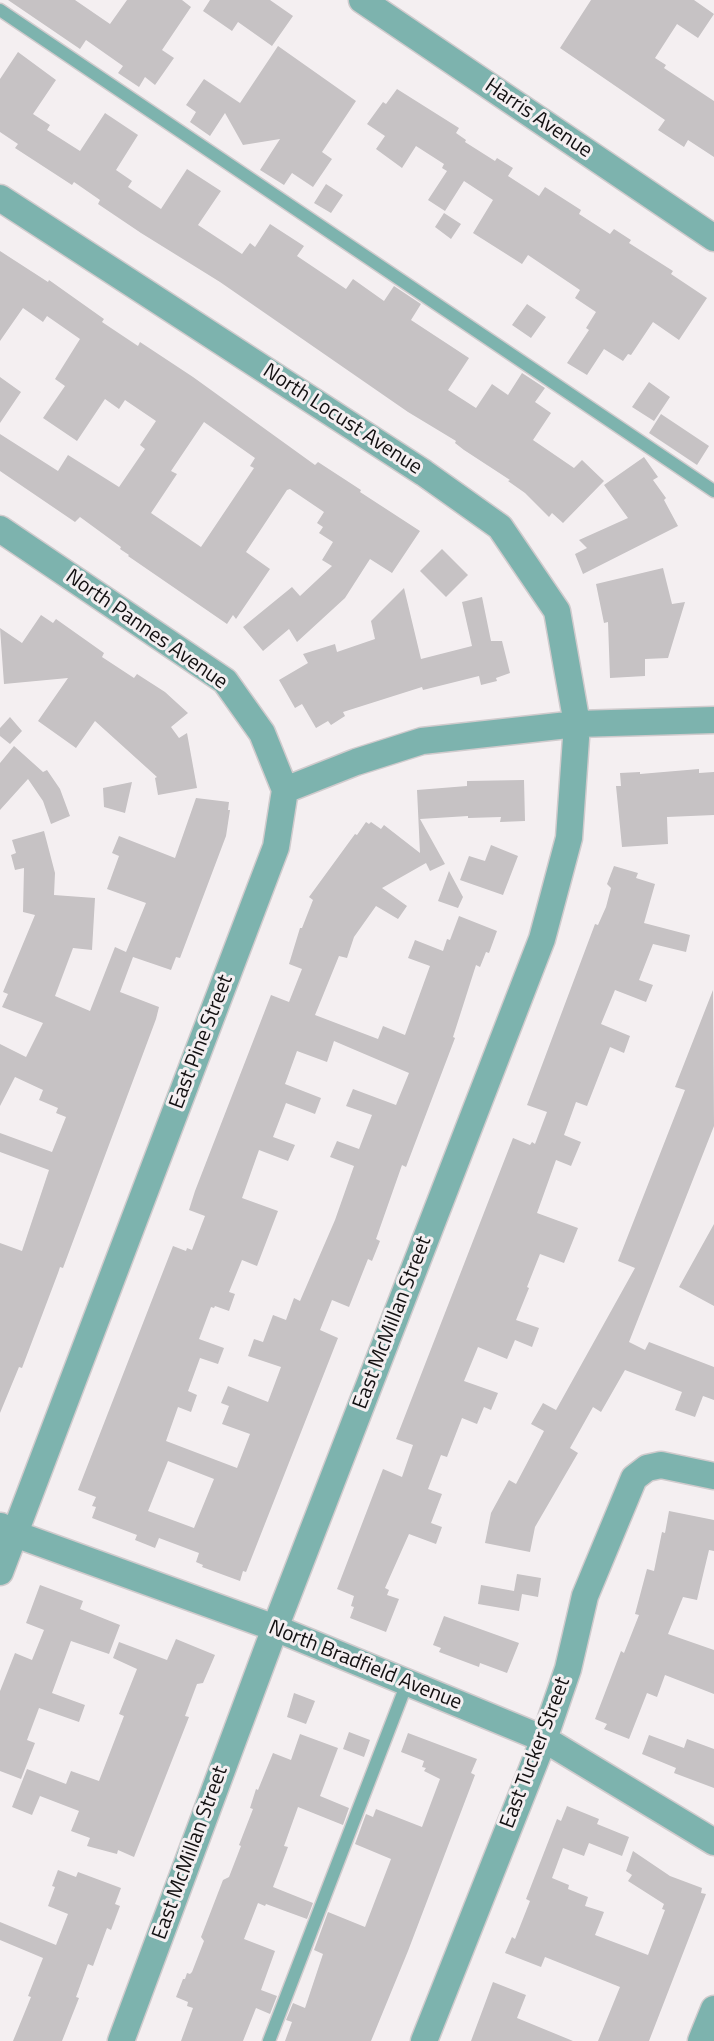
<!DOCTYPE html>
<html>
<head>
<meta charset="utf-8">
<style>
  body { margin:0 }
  canvas { display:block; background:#f4eff1 }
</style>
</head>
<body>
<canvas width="714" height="2041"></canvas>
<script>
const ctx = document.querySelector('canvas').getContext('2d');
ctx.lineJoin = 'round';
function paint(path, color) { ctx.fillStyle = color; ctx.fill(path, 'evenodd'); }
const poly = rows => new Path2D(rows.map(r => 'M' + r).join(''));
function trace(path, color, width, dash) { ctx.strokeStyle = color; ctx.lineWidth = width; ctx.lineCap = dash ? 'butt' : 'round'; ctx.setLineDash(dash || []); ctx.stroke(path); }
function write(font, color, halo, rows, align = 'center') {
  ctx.font = font + ' "Titillium Web",sans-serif'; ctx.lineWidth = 6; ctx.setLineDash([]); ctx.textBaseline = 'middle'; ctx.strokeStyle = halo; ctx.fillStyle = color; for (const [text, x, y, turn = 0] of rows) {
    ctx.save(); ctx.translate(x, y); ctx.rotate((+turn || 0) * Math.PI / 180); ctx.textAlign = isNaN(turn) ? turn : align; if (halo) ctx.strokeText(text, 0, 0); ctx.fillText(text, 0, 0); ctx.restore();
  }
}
paint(poly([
  [8,0,75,0,110,24,127,0,182,0,191,7,162,50,174,58,155,85,145,77,139,87,118,73,123,66,86,40,80,49],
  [210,0,270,0,293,16,272,46,238,22,232,31,203,11],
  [591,0,694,0,714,14,698,38,677,24,655,58,666,65,664,68,714,101,714,157,688,140,684,147,658,130,665,120,560,48],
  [278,46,356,101,322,152,332,159,313,187,292,173,284,185,260,170,280,139,243,145,225,113,210,136,190,122,196,112,186,105,204,79,240,103],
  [18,52,56,80,33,114,50,125,47,130,80,151,105,113,138,135,116,170,132,181,128,187,161,209,187,169,221,191,198,225,242,254,250,243,255,247,270,224,304,246,297,256,346,289,353,279,384,301,394,286,421,304,411,320,469,358,448,390,476,408,492,384,508,395,522,373,545,388,535,402,551,413,533,440,574,468,582,460,604,481,563,523,552,513,549,517,525,493,508,481,510,480,464,450,455,443,456,441,408,412,220,282,141,233,98,204,100,200,74,182,72,185,15,148,18,144,0,132,0,79],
  [397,89,459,128,456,133,466,140,465,142,495,161,497,158,513,168,508,176,539,196,545,187,581,210,579,214,610,234,614,229,631,240,629,243,673,271,671,274,707,298,679,340,653,322,631,355,628,354,623,361,604,349,587,375,567,363,589,330,586,328,596,312,575,298,580,290,528,255,522,264,473,233,493,200,464,181,445,211,428,200,447,171,442,168,444,164,416,146,402,168,376,149,385,136,367,124,383,102,386,104],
  [326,184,343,195,331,213,314,203],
  [444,213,461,224,451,239,435,227],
  [0,251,48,282,49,280,104,319,102,322,138,346,140,342,193,377,315,465,318,462,361,490,360,492,420,531,392,573,370,559,345,598,297,642,289,629,263,651,243,627,292,587,300,596,332,566,322,560,333,542,319,533,323,527,317,523,324,512,290,489,287,490,246,552,270,569,236,619,233,615,227,624,128,556,129,555,120,549,121,547,80,517,75,522,0,471,0,434,58,471,68,455,119,487,145,449,140,445,156,421,125,400,119,409,105,399,77,441,43,418,65,386,55,379,80,339,47,316,43,322,23,308,0,341],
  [204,422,255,458,250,466,254,468,201,547,151,513,177,474,171,471],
  [527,304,546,317,531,338,512,325],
  [0,377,21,392,0,423],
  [649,382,670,397,654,421,632,407],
  [661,414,709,446,697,465,649,433],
  [644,457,658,477,653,480,666,498,664,500,678,526,583,574,575,554,587,548,579,540,628,518,604,485],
  [442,549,468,575,446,597,420,571],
  [663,568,672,604,685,602,668,658,645,659,645,676,610,678,608,622,604,623,596,584],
  [404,588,421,659,472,646,462,602,482,597,491,641,502,641,510,673,496,678,497,681,481,685,479,676,423,690,422,687,343,712,345,716,331,725,328,721,316,728,302,704,295,708,279,680,308,663,303,654,335,644,337,652,375,639,371,621],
  [41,615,53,623,56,619,104,653,102,657,134,678,137,674,165,692,188,713,171,727,179,738,187,733,197,788,158,795,155,778,157,777,95,721,76,748,38,721,68,678,4,684,0,628,22,643],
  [10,717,22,731,10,744,0,736,0,728],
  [14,746,43,772,47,770,60,789,70,816,51,824,43,801,28,779,0,810,0,763],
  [699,769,699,773,714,772,714,815,667,817,668,844,622,847,616,786,621,786,620,773,640,772,640,774],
  [524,780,525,821,500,822,501,817,468,818,468,816,420,819,445,864,430,871,426,863,382,888,407,906,398,919,376,906,354,937,347,958,339,956,315,1015,378,1039,383,1026,405,1035,430,966,408,958,415,940,443,951,447,939,450,940,459,916,497,931,489,953,486,952,480,967,476,965,453,1037,455,1038,406,1167,402,1165,376,1239,380,1241,372,1261,368,1259,349,1307,332,1300,320,1330,338,1338,246,1572,243,1571,240,1581,202,1567,203,1565,196,1562,199,1553,159,1538,155,1548,135,1540,137,1535,92,1518,96,1507,92,1506,96,1497,78,1490,173,1246,186,1251,187,1248,192,1250,205,1216,189,1210,195,1191,271,995,289,1002,302,969,289,964,300,928,302,928,313,900,309,897,355,834,357,835,366,822,369,824,371,822,381,829,384,825,420,853,417,790,467,786,467,781],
  [334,1041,409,1073,396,1105,353,1089,346,1106,372,1115,359,1149,337,1141,330,1157,354,1166,335,1220,300,1301,294,1298,286,1320,273,1315,263,1342,254,1339,248,1356,281,1367,268,1402,228,1386,221,1403,229,1406,222,1424,250,1434,237,1468,166,1441,178,1407,191,1412,197,1395,188,1391,200,1358,218,1364,224,1348,199,1339,211,1307,214,1308,215,1306,229,1311,235,1294,229,1292,242,1260,257,1266,278,1211,242,1198,259,1150,288,1161,295,1145,273,1137,286,1103,315,1114,321,1098,285,1084,297,1051,327,1062],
  [168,1461,214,1479,194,1528,148,1511],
  [132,782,125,813,104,807,103,788],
  [196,798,229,802,228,810,230,810,226,836,180,958,176,957,171,970,133,957,120,992,159,1007,156,1019,63,1268,60,1267,58,1273,22,1368,19,1367,0,1413,0,1243,22,1251,49,1170,0,1152,0,1133,52,1152,66,1117,56,1113,58,1108,39,1100,43,1090,15,1077,0,1106,0,1044,26,1057,43,1023,2,1007,8,994,3,992,35,915,23,912,24,868,15,870,11,855,16,853,12,840,44,831,55,873,54,895,95,898,92,950,73,948,55,996,90,1011,115,947,126,952,146,903,107,889,119,856,112,853,119,836,175,858],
  [491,845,518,856,503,895,460,880,469,856,485,861],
  [614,866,638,873,636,878,655,884,644,923,690,935,686,952,653,944,639,980,653,985,646,1002,615,990,601,1024,630,1036,624,1053,610,1047,587,1106,576,1102,564,1135,581,1142,571,1166,556,1160,537,1213,578,1228,564,1263,540,1254,527,1287,529,1288,516,1320,539,1328,532,1347,515,1340,507,1359,478,1347,464,1381,498,1393,491,1410,484,1407,477,1424,462,1418,447,1457,441,1455,428,1489,442,1494,431,1523,442,1527,436,1544,409,1534,385,1588,389,1590,387,1595,399,1599,386,1632,350,1618,354,1607,351,1606,354,1596,337,1589,383,1469,402,1477,413,1445,396,1439,513,1138,530,1145,532,1142,535,1144,547,1112,527,1105,595,924,598,925,606,907,611,888,607,884],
  [449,871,463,897,458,908,438,901],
  [713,990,714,1126,629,1342,645,1350,649,1342,714,1367,714,1400,703,1396,695,1417,675,1410,682,1392,625,1370,601,1412,593,1407,570,1448,578,1453,535,1527,530,1552,485,1543,491,1513,509,1480,516,1484,544,1431,531,1424,543,1403,556,1410,635,1268,618,1261,685,1090,675,1087],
  [714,1224,714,1306,679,1287],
  [669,1511,714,1520,714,1551,709,1550,697,1600,683,1597,668,1634,714,1650,714,1694,665,1675,657,1697,647,1693,629,1739,604,1729,607,1724,595,1719,621,1651,624,1653,639,1615,635,1614,647,1569,654,1571,662,1532,665,1533],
  [517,1574,541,1578,538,1597,522,1594,519,1611,478,1604,481,1585,514,1591],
  [40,1585,83,1601,80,1609,120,1625,109,1654,71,1641,52,1693,85,1705,79,1722,39,1708,27,1740,35,1743,21,1779,0,1771,0,1691,15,1653,32,1660,44,1630,26,1623],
  [444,1616,519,1643,507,1673,480,1663,479,1667,439,1652,441,1648,433,1645],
  [176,1639,215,1655,203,1683,197,1684,185,1716,189,1717,134,1857,118,1850,117,1854,87,1846,90,1838,71,1831,79,1811,40,1796,32,1815,12,1807,27,1769,66,1784,71,1771,99,1781,124,1716,119,1714,137,1669,113,1658,119,1642,167,1660],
  [294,1693,315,1701,306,1724,287,1717],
  [349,1732,370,1740,364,1757,343,1749],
  [408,1733,477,1759,471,1773,475,1775,408,1951,371,2041,285,2041,292,2022,286,2020,293,2003,305,2008,323,1954,314,1950,328,1912,365,1927,391,1859,355,1844,366,1814,373,1817,376,1809,422,1827,440,1779,424,1771,426,1768,422,1767,424,1761,401,1752],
  [300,1734,338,1748,320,1796,349,1808,343,1825,298,1807,284,1846,288,1847,273,1887,313,1903,307,1919,266,1904,265,1906,258,1903,244,1939,275,1951,261,1990,277,1996,270,2014,256,2008,243,2041,181,2041,193,2008,187,2006,188,2002,176,1997,183,1979,185,1979,187,1973,190,1974,192,1972,204,1941,201,1937,223,1880,229,1877,241,1846,239,1845,253,1809,250,1808,256,1789,258,1790,273,1753,291,1760],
  [649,1735,684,1748,687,1739,714,1749,714,1788,674,1773,676,1768,642,1754],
  [567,1806,599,1819,597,1824,629,1837,622,1856,589,1843,584,1856,563,1848,552,1878,569,1885,568,1889,588,1897,585,1906,604,1912,595,1935,648,1955,665,1910,662,1909,664,1904,628,1881,632,1875,626,1871,633,1851,670,1876,702,1888,701,1893,706,1894,649,2041,598,2041,620,1987,545,1957,541,1967,505,1953,512,1937,515,1939,530,1901,526,1899,552,1832,557,1819,561,1821],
  [58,1870,76,1877,78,1872,121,1888,115,1904,120,1906,111,1930,107,1928,93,1966,88,1964,76,1997,79,1998,62,2041,13,2041,31,1997,28,1996,43,1958,0,1940,0,1922,56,1945,68,1914,48,1906,55,1887,52,1886],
  [493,1982,526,1995,517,2018,573,2041,471,2041]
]), '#c6c2c4');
const service = poly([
  [0,10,714,491],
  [269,2041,407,1683]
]);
const minor = poly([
  [362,0,714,238],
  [0,198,424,473,500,527,557,611,577,724,422,741,356,762,285,790,276,847,0,1572],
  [0,529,225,681,262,733,285,790],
  [1,1526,15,1534,275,1628,544,1739,714,1842],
  [121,2041,275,1628,542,939,569,838,577,724,714,720],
  [424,2041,544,1739,568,1669,585,1596,634,1478,647,1468,661,1465,714,1476],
  [701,2041,714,2009]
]);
trace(service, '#d0cbcd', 15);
trace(minor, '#d0cbcd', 29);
trace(service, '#7db3ae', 12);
trace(minor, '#7db3ae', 26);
write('21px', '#121011', '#f4eff1', [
  ["Harris Avenue",538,119,34],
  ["North Locust Avenue",342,420,33],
  ["North Pannes Avenue",146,630,35],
  ["East Pine Street",202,1042,-69],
  ["East McMillan Street",393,1323,-69],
  ["North Bradfield Avenue",365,1666,22],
  ["East Tucker Street",536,1753,-69],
  ["East McMillan Street",191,1853,-70]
]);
</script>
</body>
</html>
